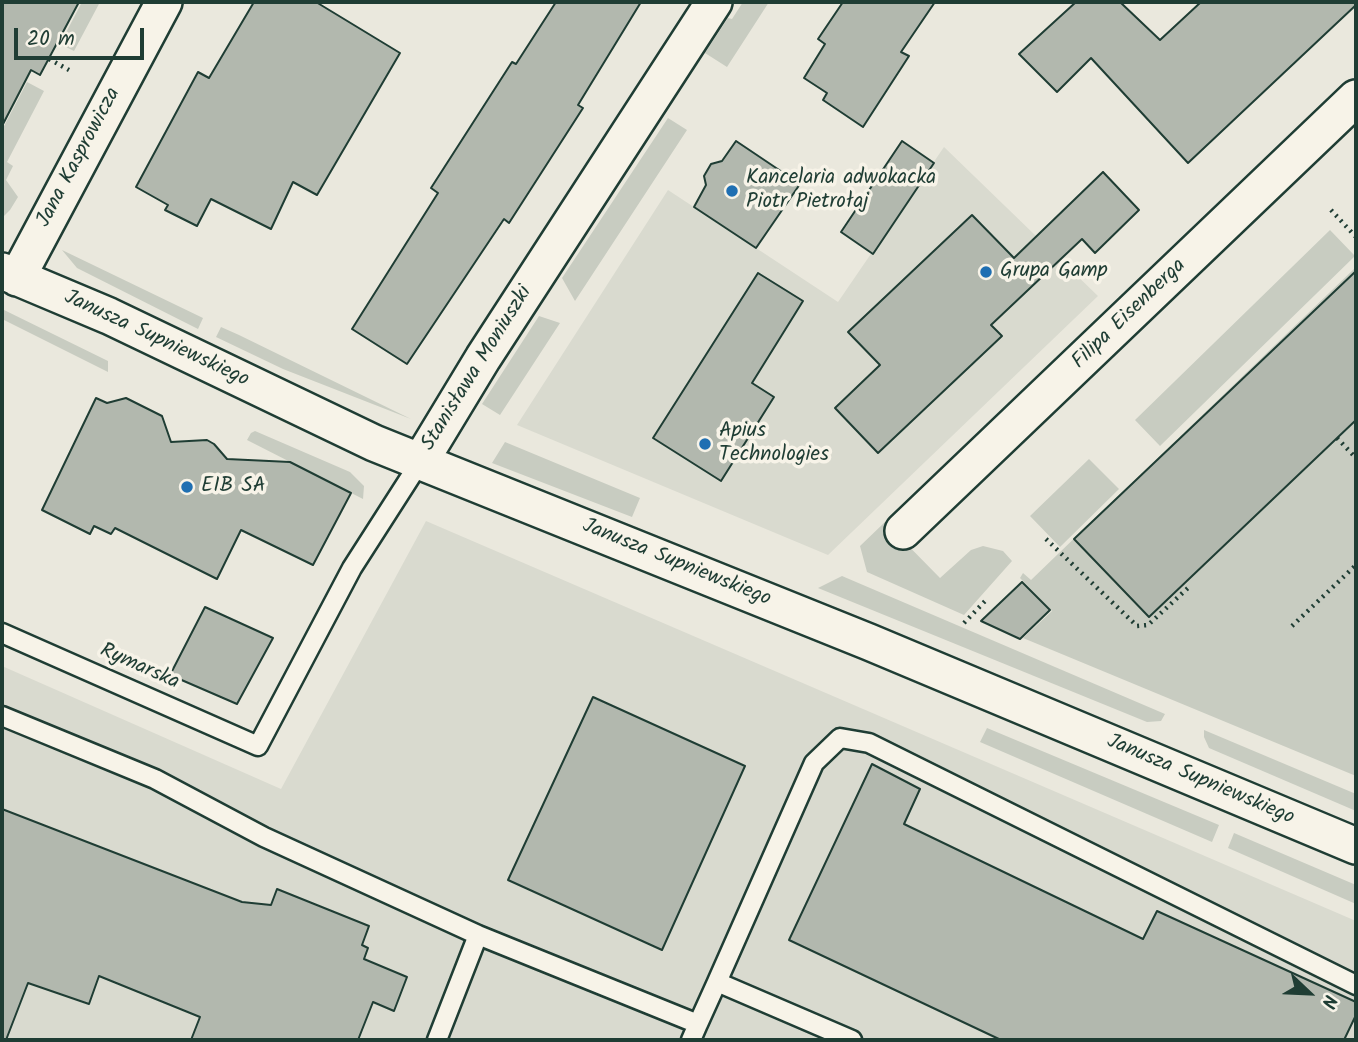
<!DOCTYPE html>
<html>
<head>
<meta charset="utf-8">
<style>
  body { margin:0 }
  #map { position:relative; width:1358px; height:1042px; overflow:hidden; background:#eae8dd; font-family:Kalam,sans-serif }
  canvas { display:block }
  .frame { position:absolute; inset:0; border:4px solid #1f3d34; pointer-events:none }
  .north { position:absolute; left:1274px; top:958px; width:70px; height:70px; -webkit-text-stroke:5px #f7f3e8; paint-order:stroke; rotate:113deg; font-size:19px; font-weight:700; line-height:28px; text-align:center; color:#1f3d34 }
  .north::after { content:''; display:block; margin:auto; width:24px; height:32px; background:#1f3d34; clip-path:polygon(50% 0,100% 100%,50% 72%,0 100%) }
  .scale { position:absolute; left:14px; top:28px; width:130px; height:32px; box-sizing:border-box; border:4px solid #1f3d34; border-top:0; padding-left:9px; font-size:21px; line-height:24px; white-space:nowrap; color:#1f3d34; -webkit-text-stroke:5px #f7f3e8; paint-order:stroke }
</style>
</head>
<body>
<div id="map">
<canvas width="1358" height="1042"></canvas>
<div class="frame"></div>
<div class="north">N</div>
<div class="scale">20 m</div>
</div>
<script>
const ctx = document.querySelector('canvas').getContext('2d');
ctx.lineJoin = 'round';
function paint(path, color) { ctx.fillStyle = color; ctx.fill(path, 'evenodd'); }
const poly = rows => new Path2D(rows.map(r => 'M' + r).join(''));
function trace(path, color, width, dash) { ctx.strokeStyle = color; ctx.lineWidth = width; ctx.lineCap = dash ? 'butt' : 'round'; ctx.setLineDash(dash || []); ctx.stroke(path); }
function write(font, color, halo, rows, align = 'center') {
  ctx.font = font + ' Kalam,sans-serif'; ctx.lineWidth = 7; ctx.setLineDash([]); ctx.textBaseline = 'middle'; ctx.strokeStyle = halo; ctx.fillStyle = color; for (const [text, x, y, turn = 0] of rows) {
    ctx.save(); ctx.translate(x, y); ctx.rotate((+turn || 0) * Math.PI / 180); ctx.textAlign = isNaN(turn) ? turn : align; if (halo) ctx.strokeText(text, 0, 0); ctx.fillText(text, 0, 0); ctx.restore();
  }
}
paint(poly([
  [944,147,1098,296,828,555,517,425,668,190,838,302],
  [426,521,1356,921,1356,1040,2,1040,2,666,281,789]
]), '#d9dacf');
paint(poly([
  [82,2,100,2,74,51,60,44],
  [743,2,769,2,727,67,705,53,728,18,732,19],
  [27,82,44,91,7,162,13,166,6,180,18,197,10,210,2,218,2,130],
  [668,118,687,130,575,301,562,278],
  [1330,230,1355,256,1160,446,1135,420],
  [62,250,203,318,198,329,77,268],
  [1356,267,1356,776,1023,638,1052,611,1020,578,1023,573,1031,580],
  [2,309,108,361,108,372,2,319],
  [539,316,560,323,500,415,482,404],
  [221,327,239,335,411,419,283,369,216,337],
  [255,431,350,472,364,486,363,499,247,440,251,433],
  [505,442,640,498,632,517,492,463],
  [1089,459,1119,489,1060,547,1030,516],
  [885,522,940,578,971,550,983,546,1003,551,1012,561,964,615,867,572,860,546],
  [842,576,1165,714,1161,721,1147,722,818,588],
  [987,728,1219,825,1212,842,980,742],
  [1204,730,1356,794,1356,811,1209,748,1204,737],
  [1234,833,1356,885,1356,904,1228,848]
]), '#c8ccc1');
const building = poly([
  [2,2,79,2,40,75,31,70,2,126,2,2],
  [254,2,316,2,400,53,317,195,293,182,271,229,211,199,197,226,165,210,168,205,136,187,198,72,209,78,254,2],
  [556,2,641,2,578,105,583,108,509,223,504,219,407,364,352,329,438,193,431,188,512,62,516,64,556,2],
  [843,2,935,2,901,52,909,56,863,127,823,100,827,93,804,78,825,44,818,39,843,2],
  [1076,2,1120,2,1160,40,1201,2,1356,2,1356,5,1188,163,1091,58,1057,92,1019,54,1076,2],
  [736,141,800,184,756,248,694,207,706,185,704,176,711,164,722,161,736,141],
  [902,141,934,163,873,254,841,232,902,141],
  [1103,172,1139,210,1095,253,1082,239,991,325,1002,336,878,453,835,408,880,365,848,332,972,215,1014,258,1103,172],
  [1356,271,1356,420,1149,617,1074,539,1356,271],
  [758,273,803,301,752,383,774,397,721,481,653,438,758,273],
  [96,398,107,403,126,398,162,416,171,442,207,440,214,444,227,459,290,462,351,493,313,565,241,530,217,579,115,528,111,534,94,526,90,534,42,510,96,398],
  [1022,582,1050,610,1020,639,981,621,1022,582],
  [205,607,273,638,237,704,170,675,205,607],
  [593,697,745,766,662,950,508,880,593,697],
  [872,764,920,789,904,824,1143,939,1157,911,1356,1002,1356,1015,1344,1040,1001,1040,789,940,872,764],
  [2,809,242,902,271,905,277,889,369,926,362,945,368,948,364,959,407,977,394,1011,373,1002,358,1040,191,1040,200,1017,99,976,89,1004,28,983,6,1040,2,1040,2,809]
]);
paint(building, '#b2b8ae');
trace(building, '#1f3d34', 2);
const service = poly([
  [2,633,258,746,352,568,420,462],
  [2,716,155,779,264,837,478,935,698,1024,717,982],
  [437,1040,478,935],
  [691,1040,698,1024],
  [852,1040,717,982,814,763,840,738,869,743,1356,985]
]);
const minor = poly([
  [2,271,109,316,374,443,869,642,1356,846],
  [17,278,164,2],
  [420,462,483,358,714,2],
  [903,531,1356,98]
]);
trace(service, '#1f3d34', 23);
trace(minor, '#1f3d34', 40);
trace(poly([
  [49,59,69,70],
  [1331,210,1356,237],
  [1337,438,1356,458],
  [1046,539,1137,626,1148,625,1189,587],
  [964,623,987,599],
  [1292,626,1356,565]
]), '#1f3d34', 4.5, [2, 5]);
trace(service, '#f7f3e8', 18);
trace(minor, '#f7f3e8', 35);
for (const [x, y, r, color] of [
  [732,191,7,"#1f6fb2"],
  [986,272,7,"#1f6fb2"],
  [705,444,7,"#1f6fb2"],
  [187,487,7,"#1f6fb2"]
]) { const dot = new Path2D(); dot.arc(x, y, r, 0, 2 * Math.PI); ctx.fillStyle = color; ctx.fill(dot); trace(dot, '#f7f3e8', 2.5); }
write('21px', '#1f3d34', '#f7f3e8', [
  ["Jana Kasprowicza",80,158,-62],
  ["Filipa Eisenberga",1130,315,-44],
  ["Janusza Supniewskiego",156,340,25],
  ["Stanisława Moniuszki",478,369,-58],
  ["Janusza Supniewskiego",676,564,22],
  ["Rymarska",139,668,24],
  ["Janusza Supniewskiego",1200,781,23]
]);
write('21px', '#1f3d34', '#f7f3e8', [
  ["Kancelaria adwokacka",746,179],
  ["Piotr Pietrołaj",746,203],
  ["Grupa Gamp",1000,272],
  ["Apius",719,432],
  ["Technologies",719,456],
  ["EIB SA",201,487]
], 'left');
</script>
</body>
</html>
